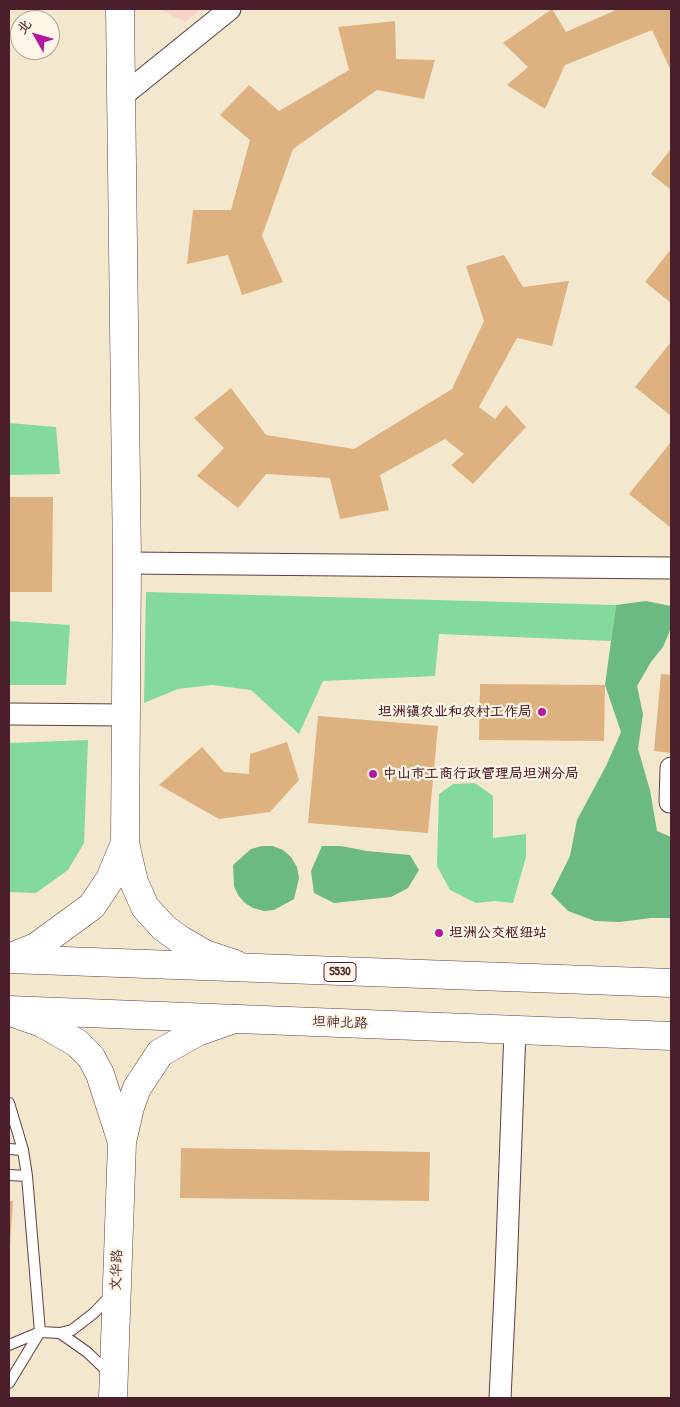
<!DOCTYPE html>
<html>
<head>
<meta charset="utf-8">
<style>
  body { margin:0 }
  #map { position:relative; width:680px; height:1407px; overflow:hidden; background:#f3e8cd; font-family:"Patrick Hand","LXGW WenKai TC",sans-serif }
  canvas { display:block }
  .frame { position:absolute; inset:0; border:10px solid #4a1f2b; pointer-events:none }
  .north { position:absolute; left:10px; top:10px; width:50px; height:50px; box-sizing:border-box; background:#fcf5e5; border:1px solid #b59f9b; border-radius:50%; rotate:308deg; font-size:14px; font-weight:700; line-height:20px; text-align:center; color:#4a1f2b }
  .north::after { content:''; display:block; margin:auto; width:18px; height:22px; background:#b5179e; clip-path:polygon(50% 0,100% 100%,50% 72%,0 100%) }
</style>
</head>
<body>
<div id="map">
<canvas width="680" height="1407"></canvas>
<div class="frame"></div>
<div class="north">北</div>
</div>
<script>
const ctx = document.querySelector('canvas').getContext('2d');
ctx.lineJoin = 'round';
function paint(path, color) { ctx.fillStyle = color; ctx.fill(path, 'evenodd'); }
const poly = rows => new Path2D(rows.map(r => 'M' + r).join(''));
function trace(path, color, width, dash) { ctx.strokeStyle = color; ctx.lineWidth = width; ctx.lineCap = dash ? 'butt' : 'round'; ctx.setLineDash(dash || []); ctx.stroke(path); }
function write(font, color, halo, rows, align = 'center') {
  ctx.font = font + ' "Patrick Hand","LXGW WenKai TC",sans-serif'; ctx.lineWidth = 4.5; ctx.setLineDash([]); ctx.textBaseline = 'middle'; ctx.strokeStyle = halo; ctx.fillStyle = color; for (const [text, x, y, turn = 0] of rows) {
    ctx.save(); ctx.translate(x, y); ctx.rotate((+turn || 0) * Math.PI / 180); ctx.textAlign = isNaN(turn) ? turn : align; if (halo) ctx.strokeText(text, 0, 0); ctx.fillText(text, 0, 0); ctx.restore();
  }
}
paint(poly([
  [159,9,201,9,185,22]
]), '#f6d2c4');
paint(poly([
  [9,423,56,427,60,474,9,475],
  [146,592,616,605,611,641,439,634,435,676,323,681,299,734,251,690,212,685,178,689,144,703],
  [9,621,70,625,66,685,9,685],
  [88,740,84,843,68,870,36,893,9,892,9,743],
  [475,783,493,796,493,838,526,834,526,857,513,903,495,901,476,903,450,890,437,866,439,794,453,784]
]), '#84da9d');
paint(poly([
  [646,601,671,606,671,628,663,647,651,662,637,686,643,714,638,749,650,790,657,831,671,837,671,918,651,918,620,922,595,921,568,911,551,894,570,856,577,820,606,766,621,732,605,685,616,605],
  [262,846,273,846,283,850,291,857,297,867,299,878,294,899,274,910,264,911,253,908,245,903,238,895,234,886,233,865,251,849],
  [322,846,341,846,367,851,410,855,419,870,408,888,391,897,334,903,314,893,311,871]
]), '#6bba84');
paint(poly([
  [552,9,566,32,618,9,671,9,671,71,652,30,565,65,545,109,507,85,528,67,503,43],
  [395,21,396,59,435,60,424,99,377,90,293,149,262,236,283,282,242,295,228,255,187,264,193,210,231,210,250,140,220,115,249,85,279,111,349,70,338,27],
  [671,149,671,190,651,174],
  [671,249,671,303,645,282],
  [504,255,523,287,569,281,552,346,517,338,479,407,495,419,506,405,526,427,473,484,451,465,464,454,445,439,380,475,389,510,340,519,330,478,266,474,238,508,197,476,224,448,194,418,231,388,266,435,354,449,452,389,484,321,466,266],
  [671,342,671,416,635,387],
  [671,442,671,528,629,494],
  [9,497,53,497,52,592,9,592],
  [661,674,671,675,671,753,654,751],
  [480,684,605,685,604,741,479,740],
  [318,716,438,726,428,833,308,823],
  [287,742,299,780,270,812,219,819,159,785,202,747,224,772,249,774,250,754],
  [181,1148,430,1152,429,1201,180,1198],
  [9,1201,13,1201,10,1245,9,1245]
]), '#ddb280');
const lane = poly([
  [9,1103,23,1150,27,1176,40,1332,9,1383],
  [9,1149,23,1150],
  [9,1175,27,1176],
  [60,1333,87,1352,109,1373],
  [9,1345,40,1332,60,1333,72,1330,94,1313,111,1295]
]);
const street = poly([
  [121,97,230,9],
  [127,563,671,568],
  [9,714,126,715],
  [671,768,670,802,671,802],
  [500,1398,506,1272,515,1030]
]);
const secondary = poly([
  [120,9,127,563,125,843,134,882,145,907,164,928,181,940,205,954,235,964],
  [9,958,36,947,92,906,110,879,125,843],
  [11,1012,42,1023,77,1043,91,1057,100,1074,122,1142],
  [113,1398,122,1142,130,1107,137,1088,160,1053,197,1032,234,1019]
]);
const primary = poly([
  [9,959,671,983],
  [9,1010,671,1036]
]);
trace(lane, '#633d43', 12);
trace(street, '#633d43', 23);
trace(secondary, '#633d43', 29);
trace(primary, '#633d43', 29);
trace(lane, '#fff', 10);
trace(street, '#fff', 21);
trace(secondary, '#fff', 28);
trace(primary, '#fff', 28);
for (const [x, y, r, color] of [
  [542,712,5,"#b5179e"],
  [373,774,5,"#b5179e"],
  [439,933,5,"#b5179e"]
]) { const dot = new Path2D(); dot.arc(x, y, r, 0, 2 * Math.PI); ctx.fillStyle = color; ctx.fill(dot); trace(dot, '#fcf5e5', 2); }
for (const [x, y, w] of [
  [340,972,32]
]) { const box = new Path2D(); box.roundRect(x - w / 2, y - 9.5, w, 19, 4); ctx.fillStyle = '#fcf5e5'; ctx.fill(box); trace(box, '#4a1f2b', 1); }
write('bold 12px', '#4a1f2b', null, [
  ["S530",340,972]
]);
write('bold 14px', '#4a1f2b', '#fcf5e5', [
  ["坦洲镇农业和农村工作局",532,712,"right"],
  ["中山市工商行政管理局坦洲分局",383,774],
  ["坦洲公交枢纽站",449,933]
], 'left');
write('14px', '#4a1f2b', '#fcf5e5', [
  ["坦神北路",340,1023,2],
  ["文华路",117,1270,-88]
]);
</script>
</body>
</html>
